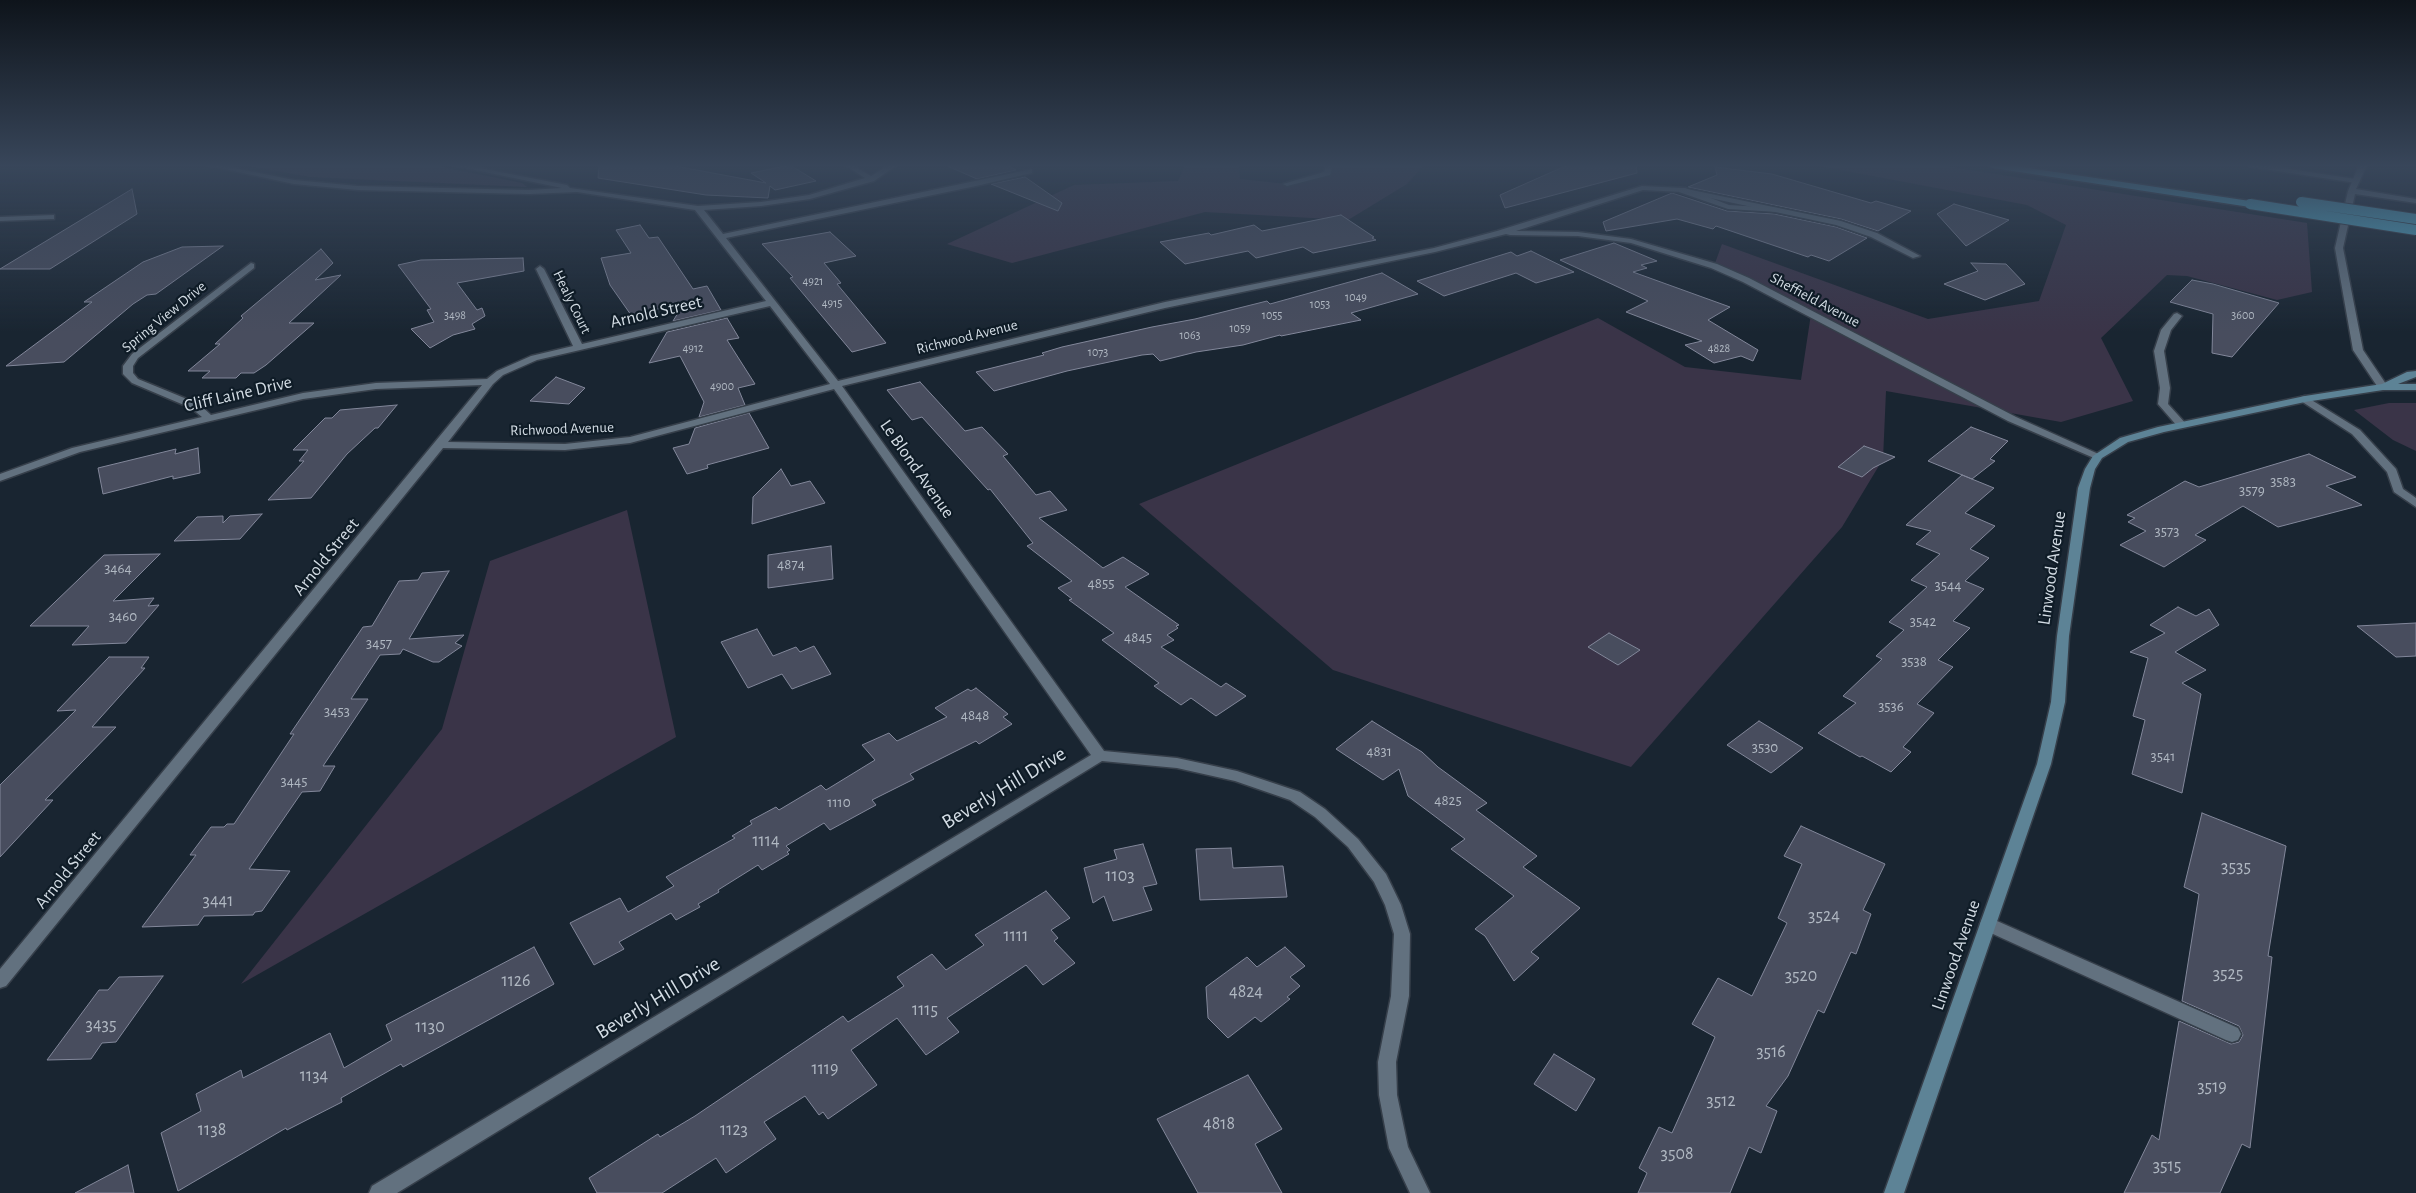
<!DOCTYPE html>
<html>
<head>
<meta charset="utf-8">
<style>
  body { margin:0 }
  canvas { display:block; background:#192531 }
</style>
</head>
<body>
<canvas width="2416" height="1193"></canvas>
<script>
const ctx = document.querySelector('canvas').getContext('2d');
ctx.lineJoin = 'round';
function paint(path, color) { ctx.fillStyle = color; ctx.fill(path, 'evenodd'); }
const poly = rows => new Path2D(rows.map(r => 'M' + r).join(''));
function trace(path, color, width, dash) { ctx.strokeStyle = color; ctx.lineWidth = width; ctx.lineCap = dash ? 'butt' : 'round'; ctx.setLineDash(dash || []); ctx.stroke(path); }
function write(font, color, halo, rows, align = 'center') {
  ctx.font = font + ' "Alegreya Sans",sans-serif'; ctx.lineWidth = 4.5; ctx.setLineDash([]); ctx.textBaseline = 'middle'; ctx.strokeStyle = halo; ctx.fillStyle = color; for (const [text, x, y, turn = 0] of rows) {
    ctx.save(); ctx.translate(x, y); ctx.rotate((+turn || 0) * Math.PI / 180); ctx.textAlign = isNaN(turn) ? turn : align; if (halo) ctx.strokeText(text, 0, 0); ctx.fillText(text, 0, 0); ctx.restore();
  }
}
paint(poly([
  [243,165,433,165,522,183,527,187,310,177],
  [1185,165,1239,165,1240,179,1287,184,1327,173,1329,165,1424,165,1407,184,1348,220,1205,212,1012,263,947,244,1074,185,1178,181],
  [1814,165,1939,165,2307,223,2312,292,2277,300,2187,276,2167,275,2101,338,2133,401,2061,422,1886,391,1883,459,1842,527,1631,767,1333,670,1139,504,1598,318,1685,367,1801,380,1811,314,1714,266,1722,244,1928,319,2039,301,2066,225,2027,205],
  [2389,403,2416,403,2416,451,2393,440,2354,410],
  [627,510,676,737,241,984,442,729,490,561]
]), '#3a3448');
const building = poly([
  [599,165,670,165,766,183,751,173,790,165,816,181,775,190,770,186,768,198,706,195,598,178,599,165],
  [945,165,1008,165,1016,170,977,179,945,165],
  [1574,165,1636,165,1637,173,1505,208,1500,195,1563,167,1574,165],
  [1715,167,1772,174,1871,203,1876,201,1911,211,1878,231,1841,219,1688,187,1717,175,1715,167],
  [1025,177,1062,203,1058,211,991,184,1025,177],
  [132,189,137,214,50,269,0,269,132,189],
  [1672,193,1727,211,1774,214,1836,227,1867,238,1829,261,1811,255,1808,257,1716,226,1713,229,1677,219,1606,231,1603,222,1672,193],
  [1954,204,2009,220,1966,246,1937,214,1954,204],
  [1341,215,1374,237,1372,238,1376,240,1313,253,1303,247,1256,258,1248,251,1185,264,1160,242,1209,233,1211,235,1254,225,1262,231,1341,215],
  [640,225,649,238,658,237,693,289,707,286,721,310,673,321,684,303,631,315,610,285,601,258,631,253,616,230,640,225],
  [830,232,856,256,824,263,841,283,837,284,886,343,852,352,790,278,793,277,762,244,830,232],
  [1614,243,1657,261,1641,265,1647,268,1633,272,1730,307,1708,320,1758,350,1753,361,1741,356,1714,363,1685,345,1702,341,1626,312,1648,301,1560,260,1614,243],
  [223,246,156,294,147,295,133,304,64,362,6,366,92,302,84,302,143,262,182,247,223,246],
  [321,249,333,263,315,280,341,275,289,323,314,323,266,365,254,373,241,373,236,378,202,378,210,371,188,371,220,344,215,344,243,318,241,316,321,249],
  [1531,251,1574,272,1536,283,1516,273,1444,296,1417,281,1511,252,1517,256,1531,251],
  [523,258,524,271,457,283,477,310,482,308,485,316,472,324,475,329,453,335,430,348,411,329,434,322,427,310,431,309,398,265,421,260,523,258],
  [1971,263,2006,264,2025,284,1985,300,1944,284,1978,271,1971,263],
  [1382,273,1418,294,1351,313,1361,320,1281,336,1280,335,1243,345,1196,352,1160,361,1153,354,1142,355,1067,371,994,391,976,372,1044,355,1042,353,1062,347,1152,327,1195,319,1267,301,1270,304,1382,273],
  [2192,280,2213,284,2279,303,2232,357,2212,353,2213,314,2170,302,2192,280],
  [727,318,739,338,727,340,755,384,738,388,745,405,699,417,704,402,680,356,649,363,667,332,727,318],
  [556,377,585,388,569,404,530,401,556,377],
  [920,382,965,431,982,427,1008,454,1003,456,1036,495,1050,491,1067,510,1039,518,1103,568,1123,557,1149,574,1125,587,1179,625,1176,626,1178,628,1167,635,1174,640,1161,647,1221,687,1226,683,1246,696,1216,716,1191,698,1181,705,1154,686,1159,683,1102,640,1114,633,1069,600,1072,599,1058,588,1072,581,1027,546,1033,543,990,489,988,490,922,417,912,420,887,390,920,382],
  [397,405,378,428,375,428,347,454,311,498,268,500,304,461,299,461,308,450,293,450,325,418,332,418,340,410,397,405],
  [749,413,769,448,707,465,708,468,687,474,673,448,689,444,695,428,749,413],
  [1971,427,2008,441,1990,459,1995,461,1972,479,1928,461,1971,427],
  [1864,446,1895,457,1873,468,1862,477,1838,467,1864,446],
  [198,448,200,473,173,479,173,476,103,494,98,468,176,449,175,454,198,448],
  [2309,454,2356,477,2326,486,2362,505,2278,527,2243,506,2195,535,2206,540,2164,567,2120,545,2146,531,2128,522,2135,518,2127,515,2185,481,2199,487,2309,454],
  [781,469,791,486,810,481,825,503,752,524,753,497,781,469],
  [1962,475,1994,488,1965,513,1995,526,1970,549,1989,558,1965,581,1984,589,1953,621,1970,628,1938,660,1953,667,1917,704,1934,713,1903,747,1911,752,1891,772,1862,756,1860,757,1818,733,1856,703,1843,696,1882,659,1876,656,1904,630,1889,622,1927,587,1911,580,1940,554,1916,544,1931,531,1906,525,1962,475],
  [262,514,240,539,174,541,197,517,223,516,223,523,230,516,262,514],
  [831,546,833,579,768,588,768,555,831,546],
  [160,554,113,601,154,598,148,606,159,605,126,643,72,645,89,626,30,626,104,555,160,554],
  [449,571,409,639,464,635,455,643,462,646,439,662,433,662,403,649,400,654,380,655,351,699,368,699,323,766,335,766,320,791,302,792,249,869,290,871,262,911,255,912,253,915,204,916,198,925,142,927,196,855,190,855,211,827,224,827,227,824,234,824,294,734,290,734,363,627,372,626,399,581,418,580,422,573,449,571],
  [2178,607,2196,616,2209,609,2219,625,2175,652,2206,670,2182,683,2201,694,2182,793,2132,774,2145,720,2133,716,2148,658,2130,652,2165,633,2150,625,2178,607],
  [2416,623,2416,656,2396,657,2357,626,2416,623],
  [757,629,773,656,796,647,800,652,814,646,831,674,792,689,782,674,748,688,721,642,757,629],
  [1609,633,1640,650,1618,665,1588,647,1609,633],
  [109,657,149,657,141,668,145,668,92,727,116,727,45,800,53,800,0,857,0,785,76,710,57,711,109,657],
  [976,688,1008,714,1003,717,1012,724,979,744,976,741,910,774,914,779,872,800,876,805,830,830,824,823,786,846,790,850,787,852,789,854,762,870,758,865,718,890,719,892,698,904,700,907,676,920,671,913,619,942,624,949,594,965,570,923,620,898,628,912,674,886,666,877,735,838,732,836,752,824,750,821,776,807,779,810,821,785,826,790,875,760,862,745,889,733,897,741,947,717,935,708,968,689,971,691,976,688],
  [1372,721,1422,752,1438,767,1487,803,1476,810,1537,856,1523,867,1580,908,1531,952,1539,958,1514,981,1485,936,1475,929,1514,896,1451,849,1465,839,1408,796,1399,769,1383,780,1336,749,1372,721],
  [1759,721,1803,748,1771,773,1727,745,1759,721],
  [2202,813,2286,846,2268,956,2272,957,2250,1148,2242,1144,2220,1193,2124,1193,2152,1135,2159,1140,2179,1021,2231,1044,2239,1042,2243,1035,2239,1026,2182,1001,2199,894,2184,887,2202,813],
  [1801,826,1885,864,1863,910,1871,914,1856,954,1851,952,1824,1013,1818,1010,1788,1076,1766,1106,1777,1111,1761,1153,1749,1147,1730,1193,1638,1193,1647,1173,1639,1168,1659,1127,1672,1133,1715,1037,1692,1024,1718,978,1752,996,1787,923,1778,918,1802,864,1784,856,1801,826],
  [1143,844,1157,884,1143,887,1152,910,1113,921,1104,896,1093,903,1084,868,1117,859,1114,850,1143,844],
  [1231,848,1233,868,1283,866,1287,897,1200,900,1196,849,1231,848],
  [1046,891,1070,918,1051,930,1058,938,1054,941,1075,963,1043,985,1026,965,947,1018,959,1032,926,1055,897,1018,851,1050,877,1085,828,1119,823,1112,819,1115,805,1096,764,1122,776,1139,726,1173,716,1158,662,1193,597,1193,589,1178,658,1134,660,1137,695,1116,843,1016,848,1022,904,986,897,977,932,954,946,970,984,945,975,935,1046,891],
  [534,947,554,984,403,1067,401,1064,341,1098,342,1102,287,1130,286,1128,178,1191,161,1133,201,1111,196,1094,241,1070,243,1078,330,1033,344,1068,392,1040,386,1025,534,947],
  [1285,947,1305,966,1290,977,1300,986,1287,997,1290,999,1261,1022,1255,1017,1228,1038,1208,1018,1206,987,1247,957,1257,967,1285,947],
  [163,976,116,1042,102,1043,91,1059,47,1060,99,990,108,990,119,977,163,976],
  [1554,1054,1595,1079,1576,1111,1534,1084,1554,1054],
  [1248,1075,1282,1129,1255,1144,1282,1193,1198,1193,1157,1119,1248,1075],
  [128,1165,134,1193,75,1193,128,1165]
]);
paint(building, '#484d5e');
trace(building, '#82879a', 1);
const service = poly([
  [1326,165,1333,165,1330,175,1287,186,1283,184,1324,172,1326,165],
  [2248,165,2263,165,2356,179,2360,181,2356,183,2251,167,2248,165],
  [1679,188,1685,188,1729,205,1778,208,1782,210,1778,212,1728,209,1679,192,1679,188],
  [2177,313,2182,316,2171,330,2164,351,2170,388,2168,404,2187,425,2182,428,2178,427,2158,404,2160,388,2154,351,2161,330,2174,314,2177,313],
  [2305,396,2360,430,2396,469,2403,489,2416,498,2416,507,2394,492,2387,472,2352,434,2301,401,2301,397,2305,396],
  [1988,917,2238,1028,2241,1034,2238,1040,2232,1042,2226,1040,1982,929,1980,924,1982,919,1988,917]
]);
const minor = poly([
  [206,165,219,165,294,180,358,186,529,190,562,188,451,165,464,165,567,185,570,188,698,206,761,202,809,195,865,178,845,165,852,165,871,176,889,165,897,165,874,181,810,199,761,206,704,210,723,234,1032,169,1032,173,976,186,726,238,838,381,1165,302,1434,248,1497,231,1642,186,1682,188,1841,221,1877,233,1920,256,1913,258,1871,237,1836,225,1682,192,1643,190,1516,231,1578,232,1631,239,1717,264,1749,278,2016,417,2103,456,2098,459,2094,458,2008,421,1743,282,1711,268,1631,243,1578,236,1510,235,1506,234,1435,252,1165,308,842,386,1104,751,1177,758,1237,771,1300,792,1325,809,1358,839,1386,874,1401,905,1410,934,1409,996,1396,1062,1397,1095,1408,1147,1430,1193,1410,1193,1389,1148,1379,1095,1378,1062,1391,996,1394,934,1385,905,1374,882,1348,847,1315,817,1290,800,1235,781,1177,768,1102,761,397,1193,369,1193,372,1186,1091,755,834,389,630,443,565,450,443,448,6,986,0,988,0,969,482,385,376,389,303,399,80,452,0,481,0,474,72,448,202,417,191,408,132,383,123,374,123,366,132,354,251,263,254,264,254,268,138,358,133,366,133,373,138,379,199,404,211,415,303,393,376,383,487,379,497,371,531,356,573,346,536,269,540,266,544,269,582,344,766,301,695,210,577,192,529,194,358,190,294,184,206,165],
  [770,306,830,384,630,437,565,444,448,442,493,384,503,375,537,360,770,306],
  [54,215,54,219,51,219,0,221,0,217,54,215]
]);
const tertiary = poly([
  [2359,165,2367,165,2356,189,2416,199,2416,203,2355,194,2343,248,2363,350,2388,387,2383,390,2379,389,2353,350,2335,248,2348,191,2359,165]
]);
const secondary = poly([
  [2416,371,2416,377,2398,384,2416,384,2416,390,2383,390,2305,402,2164,432,2128,442,2102,458,2095,469,2090,488,2069,636,2065,702,2051,764,1904,1193,1884,1193,2037,764,2051,702,2057,636,2078,488,2085,469,2093,456,2120,438,2158,427,2305,396,2382,384,2407,372,2416,371]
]);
const motorway = poly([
  [1989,165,2008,165,2250,201,2255,204,2250,207,1993,168,1989,165]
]);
trace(service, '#363f4a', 3);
trace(minor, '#363f4a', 3);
trace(tertiary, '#363f4a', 3);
trace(secondary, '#363f4a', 3);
trace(motorway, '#363f4a', 3);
paint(service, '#62717f');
paint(minor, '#62717f');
paint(tertiary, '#62717f');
paint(secondary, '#5d8396');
paint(motorway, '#50adcb');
const motorwayBridge = poly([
  [2301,202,2416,219],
  [2250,204,2416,230]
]);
trace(motorwayBridge, '#363f4a', 12, []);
trace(motorwayBridge, '#50adcb', 10);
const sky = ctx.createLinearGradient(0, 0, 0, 332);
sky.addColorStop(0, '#0e141b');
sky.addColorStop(0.5, '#38465a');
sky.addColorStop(1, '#38465a00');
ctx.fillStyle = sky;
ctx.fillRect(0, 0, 2416, 332);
write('12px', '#b0b8c2', null, [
  ["4921",813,281],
  ["1049",1356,297],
  ["4915",832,303],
  ["1053",1320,304],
  ["3498",455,315],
  ["1055",1272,315],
  ["3600",2243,315],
  ["1059",1240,328],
  ["1063",1190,335],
  ["4912",693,348],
  ["4828",1719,348],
  ["1073",1098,352],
  ["4900",722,386]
]);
write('15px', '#d3dce4', '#0f1c27', [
  ["Sheffield Avenue",1815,300,28],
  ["Healy Court",572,302,64],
  ["Spring View Drive",164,317,-39],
  ["Richwood Avenue",967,337,-14],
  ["Richwood Avenue",562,429,-2]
]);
write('15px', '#b0b8c2', null, [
  ["3583",2283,481],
  ["3579",2252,490],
  ["3573",2167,531],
  ["4874",791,564],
  ["3464",118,568],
  ["4855",1101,583],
  ["3544",1948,585],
  ["3460",123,616],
  ["3542",1923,621],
  ["4845",1138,637],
  ["3457",379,643],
  ["3538",1914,661],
  ["3536",1891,706],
  ["3453",337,711],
  ["4848",975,715],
  ["3530",1765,747],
  ["4831",1379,751],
  ["3541",2163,756],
  ["3445",294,781],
  ["4825",1448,800],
  ["1110",839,802]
]);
write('18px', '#d3dce4', '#0f1c27', [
  ["Arnold Street",656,312,-13],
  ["Cliff Laine Drive",238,394,-13],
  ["Le Blond Avenue",917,469,55],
  ["Arnold Street",326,557,-51],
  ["Linwood Avenue",2052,568,-82],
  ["Arnold Street",68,870,-51],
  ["Linwood Avenue",1956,955,-71]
]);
write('18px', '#b0b8c2', null, [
  ["1114",766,841],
  ["3535",2236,867],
  ["1103",1120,876],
  ["3441",218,901],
  ["3524",1824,916],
  ["1111",1016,936],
  ["3525",2228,974],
  ["3520",1801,976],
  ["1126",516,981],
  ["4824",1246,992],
  ["1115",925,1010],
  ["3435",101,1025],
  ["1130",430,1027],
  ["3516",1771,1052],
  ["1119",825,1069],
  ["1134",314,1076],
  ["3519",2212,1087],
  ["3512",1721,1101],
  ["4818",1219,1124],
  ["1138",212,1130],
  ["1123",734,1130],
  ["3508",1677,1154],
  ["3515",2167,1166]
]);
write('21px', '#d3dce4', '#0f1c27', [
  ["Beverly Hill Drive",1004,788,-31],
  ["Beverly Hill Drive",658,998,-31]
]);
</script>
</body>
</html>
